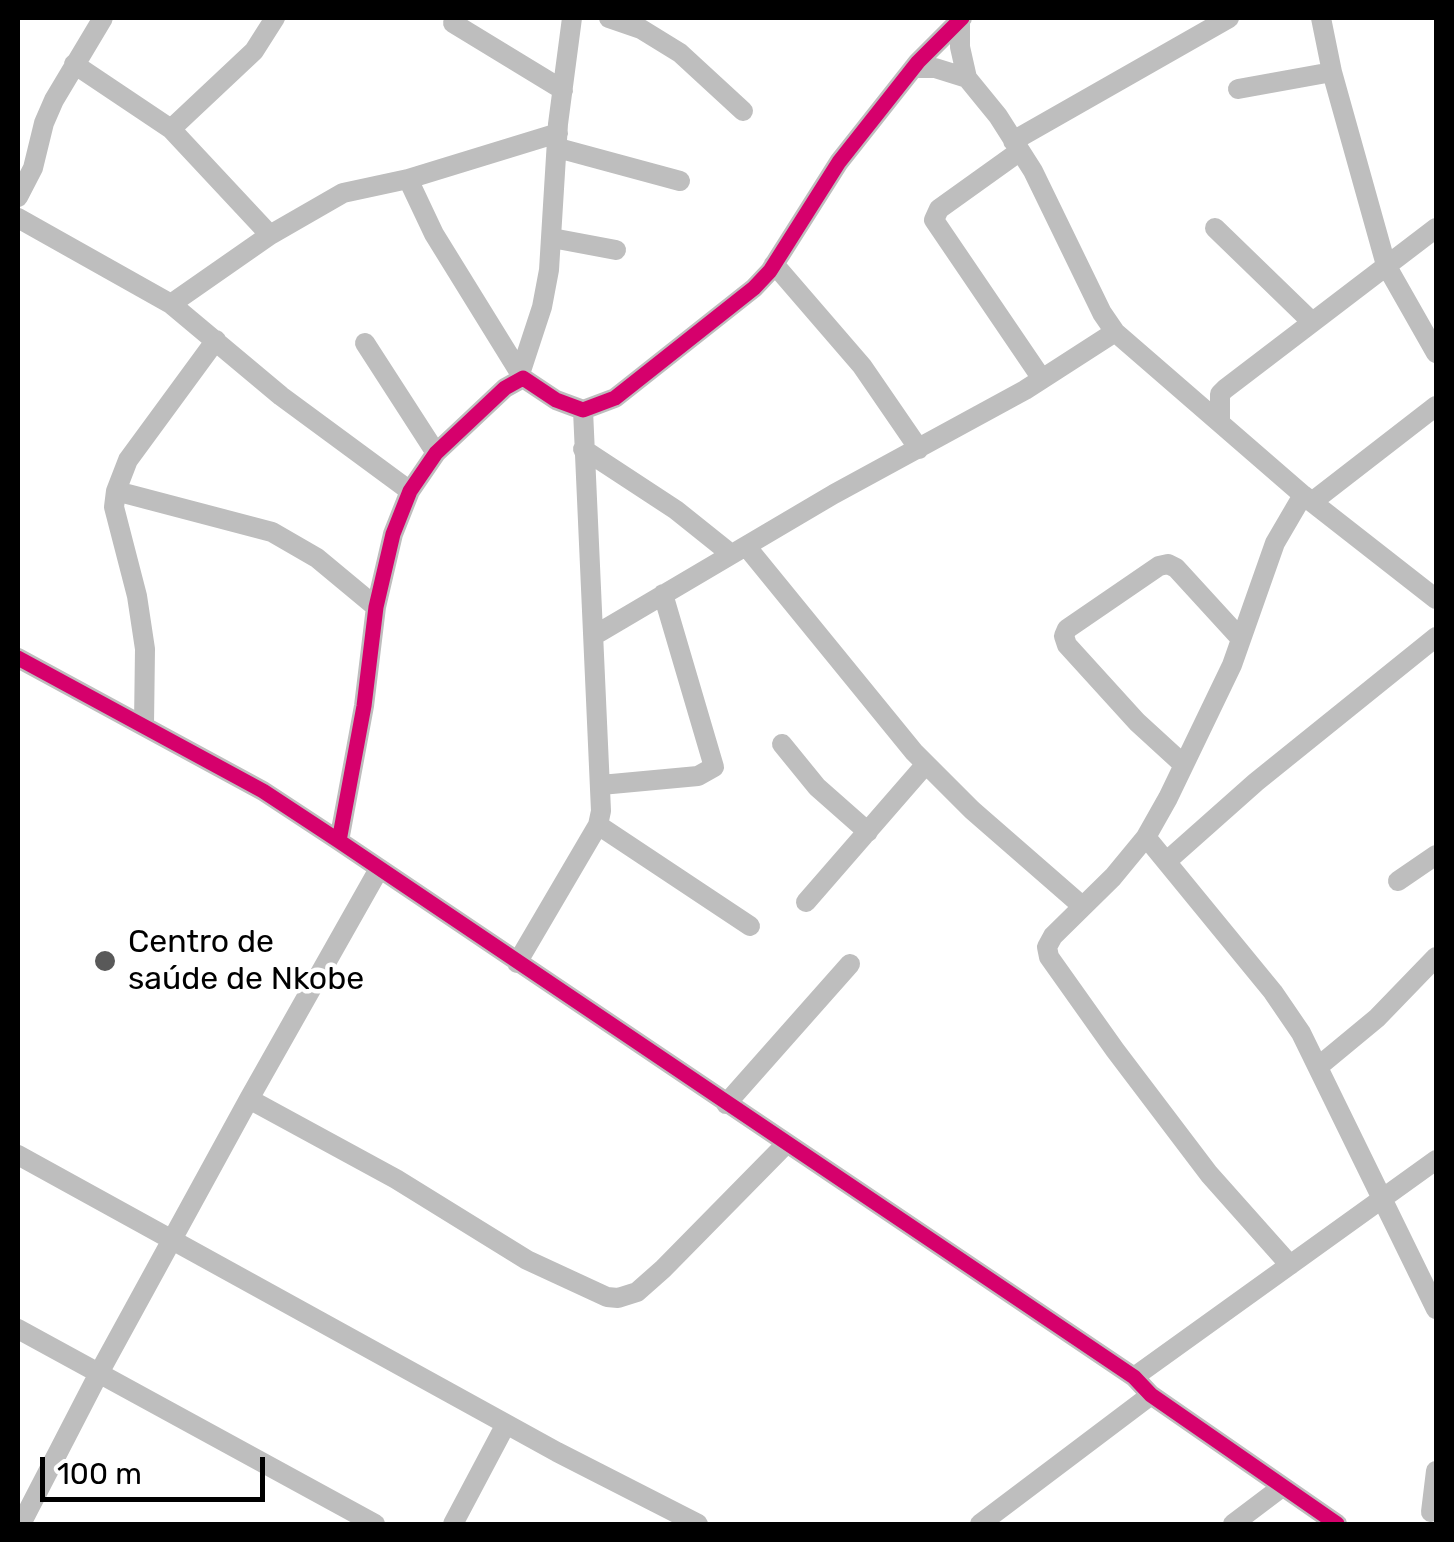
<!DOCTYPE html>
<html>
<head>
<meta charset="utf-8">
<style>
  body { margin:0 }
  #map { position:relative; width:1454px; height:1542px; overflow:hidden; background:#fff; font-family:Rubik,sans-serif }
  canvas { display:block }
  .frame { position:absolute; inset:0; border:20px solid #000; pointer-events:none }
  .scale { position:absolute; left:40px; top:1457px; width:225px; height:45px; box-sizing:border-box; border:5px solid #000; border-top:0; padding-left:12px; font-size:30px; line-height:35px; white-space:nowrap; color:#000; -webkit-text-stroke:8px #fff; paint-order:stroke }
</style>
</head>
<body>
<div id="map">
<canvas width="1454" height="1542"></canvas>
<div class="frame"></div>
<div class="scale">100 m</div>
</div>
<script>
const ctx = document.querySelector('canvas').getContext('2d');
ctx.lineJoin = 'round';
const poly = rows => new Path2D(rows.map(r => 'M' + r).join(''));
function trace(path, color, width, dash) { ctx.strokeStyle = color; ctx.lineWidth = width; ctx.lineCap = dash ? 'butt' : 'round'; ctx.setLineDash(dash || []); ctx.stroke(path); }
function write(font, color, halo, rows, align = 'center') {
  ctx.font = font + ' Rubik,sans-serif'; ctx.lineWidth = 9; ctx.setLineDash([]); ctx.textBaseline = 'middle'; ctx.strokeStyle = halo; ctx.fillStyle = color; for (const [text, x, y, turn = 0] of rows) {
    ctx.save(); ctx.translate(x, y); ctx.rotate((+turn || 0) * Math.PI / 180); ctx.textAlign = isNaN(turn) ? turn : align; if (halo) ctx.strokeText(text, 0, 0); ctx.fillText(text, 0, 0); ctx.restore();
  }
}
trace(poly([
  [609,18,641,29,680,53,743,111],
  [1321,18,1332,72,1386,265,1436,353],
  [960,19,960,47,967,78,998,116,1033,171,1102,313,1115,332,1303,495,1436,599],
  [453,23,563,90],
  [74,64,171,129,270,235],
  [913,68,935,68,967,78],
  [1238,89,1332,72],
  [171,129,254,51,275,18],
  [1013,141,1229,18],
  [558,148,680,181],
  [1020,151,939,209,934,220,1042,379],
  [408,179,434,234,523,378],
  [18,197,33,168,44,123,54,100,103,18],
  [18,218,171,304,281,396,410,491],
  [1215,228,1312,322],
  [552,238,616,250],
  [774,264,862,366,919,449],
  [171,304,270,235,343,193,408,179,558,133],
  [365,343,436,453],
  [520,374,542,307,549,270,558,124,572,18],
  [1220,421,1220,394,1225,389,1436,228],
  [583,449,676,510,731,554],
  [116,491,272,532,317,558,376,607],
  [1312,502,1436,406],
  [746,546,914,752,972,810,1081,905],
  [595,635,834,494,1025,390,1115,332],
  [18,658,263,791,339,841,1134,1377,1151,1395,1337,1524],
  [144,724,145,649,137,596,114,507,116,491,128,460,216,340],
  [782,744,817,787,868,832],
  [1184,765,1137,722,1067,645,1064,636,1067,629,1159,566,1168,564,1176,568,1241,639],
  [601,785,698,776,714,767,663,594],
  [598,825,750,926],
  [1146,837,1273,992,1301,1033,1436,1309],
  [339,841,364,706,376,607,393,534,410,491,436,453,505,388,523,378,556,400,583,410,615,398,754,288,770,271,839,162,918,62,962,18],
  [1167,861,1256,782,1436,637],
  [1398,881,1436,855],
  [806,902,926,764],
  [517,963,598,825,601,811,583,410],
  [1319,1066,1377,1018,1436,957],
  [249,1099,396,1179,527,1260,607,1297,618,1298,637,1292,663,1269,786,1144],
  [726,1104,850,964],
  [18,1155,557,1452,698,1524],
  [1290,1265,1209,1174,1115,1050,1049,957,1047,947,1053,936,1113,877,1146,837,1168,798,1232,665,1275,543,1303,495],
  [18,1329,375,1524],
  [1134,1377,1436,1160],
  [1431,1512,1436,1471],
  [21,1524,99,1373,249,1099,379,869],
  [453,1524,506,1424],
  [980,1524,1151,1395],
  [1233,1524,1282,1487]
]), '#bebebe', 20);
trace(poly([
  [18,658,263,791,339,841,1134,1377,1151,1395,1337,1524],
  [339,841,364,706,376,607,393,534,410,491,436,453,505,388,523,378,556,400,583,410,615,398,754,288,770,271,839,162,918,62,962,18]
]), '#d6006c', 15);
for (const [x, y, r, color] of [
  [105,961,12,"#595959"]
]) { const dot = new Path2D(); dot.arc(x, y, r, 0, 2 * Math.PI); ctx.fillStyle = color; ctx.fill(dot); trace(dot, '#fff', 4); }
write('32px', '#000', '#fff', [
  ["Centro de",128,943],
  ["saúde de Nkobe",128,980]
], 'left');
</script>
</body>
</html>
